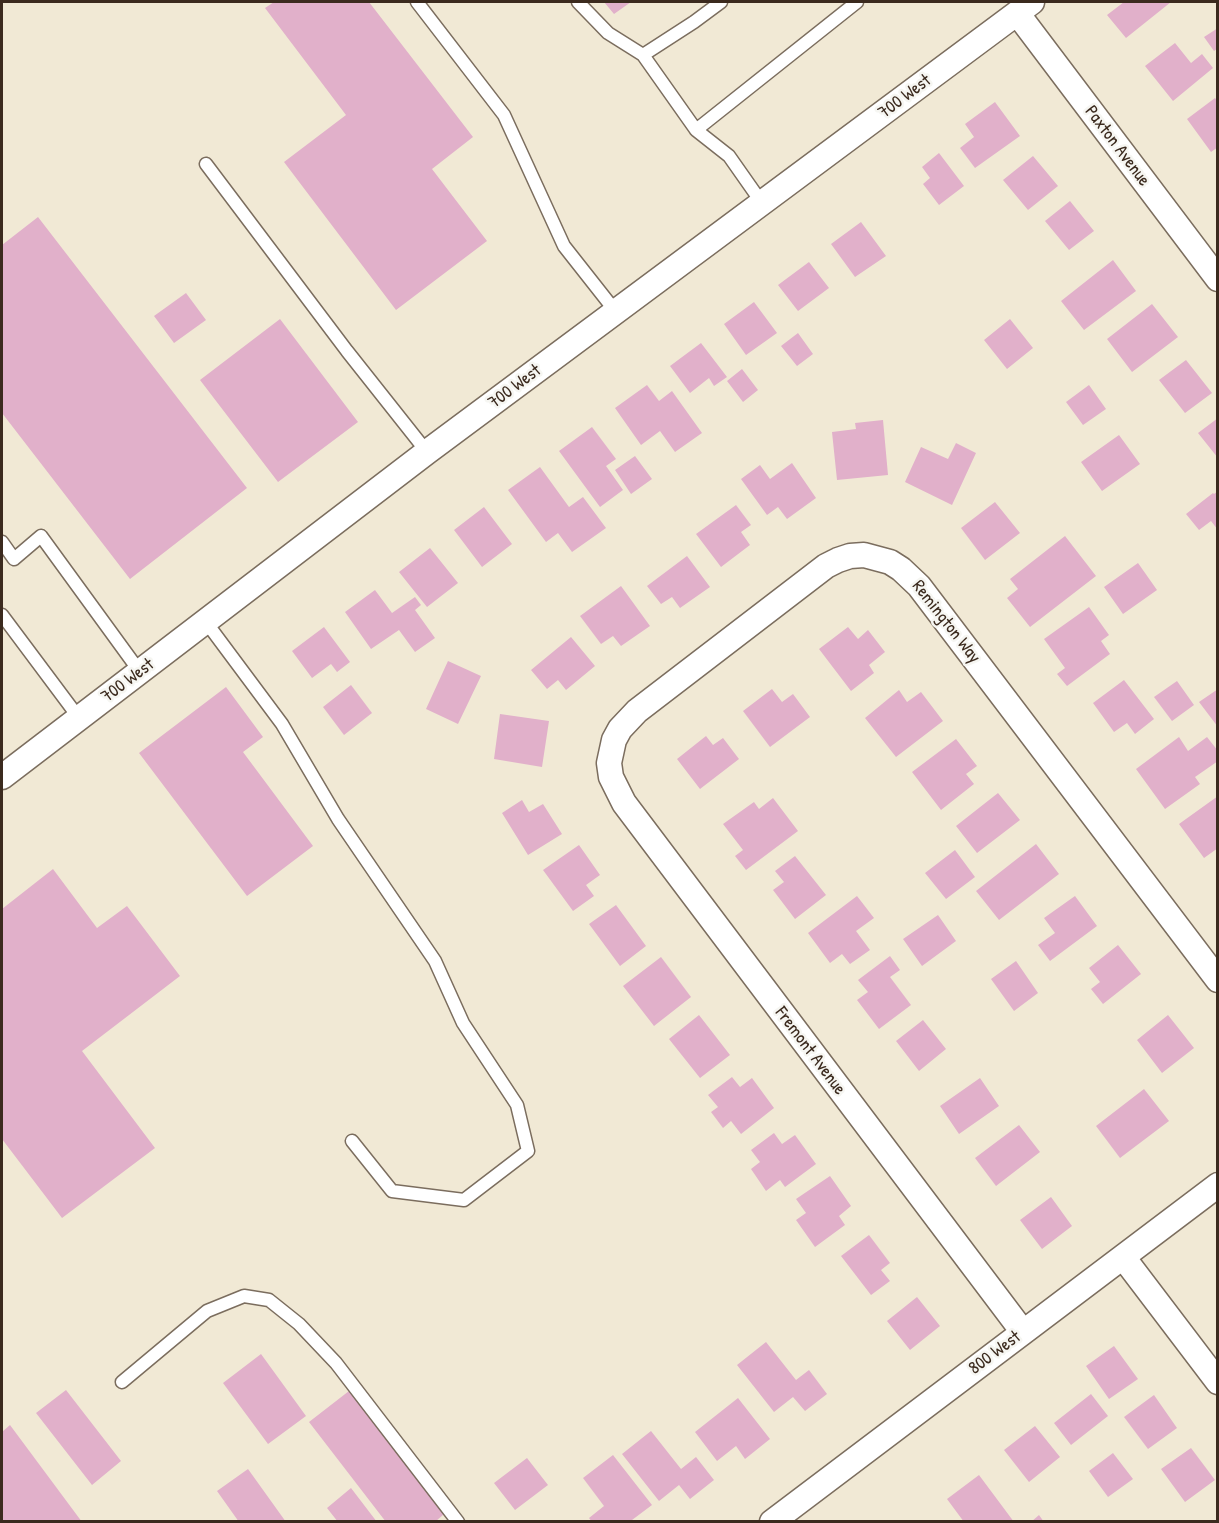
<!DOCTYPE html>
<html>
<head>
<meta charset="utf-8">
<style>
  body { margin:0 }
  #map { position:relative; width:1219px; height:1523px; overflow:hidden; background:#f1e9d5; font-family:"Patrick Hand",sans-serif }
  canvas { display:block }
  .frame { position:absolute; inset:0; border:3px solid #3b2a1e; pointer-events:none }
</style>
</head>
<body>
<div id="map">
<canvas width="1219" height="1523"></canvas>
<div class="frame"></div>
</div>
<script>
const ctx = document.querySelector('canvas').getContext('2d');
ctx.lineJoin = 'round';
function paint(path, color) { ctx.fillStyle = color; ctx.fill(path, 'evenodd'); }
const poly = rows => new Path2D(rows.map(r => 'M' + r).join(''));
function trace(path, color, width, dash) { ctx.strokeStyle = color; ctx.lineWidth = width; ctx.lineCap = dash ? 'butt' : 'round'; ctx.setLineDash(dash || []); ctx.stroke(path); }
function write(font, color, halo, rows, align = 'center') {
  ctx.font = font + ' "Patrick Hand",sans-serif'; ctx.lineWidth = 5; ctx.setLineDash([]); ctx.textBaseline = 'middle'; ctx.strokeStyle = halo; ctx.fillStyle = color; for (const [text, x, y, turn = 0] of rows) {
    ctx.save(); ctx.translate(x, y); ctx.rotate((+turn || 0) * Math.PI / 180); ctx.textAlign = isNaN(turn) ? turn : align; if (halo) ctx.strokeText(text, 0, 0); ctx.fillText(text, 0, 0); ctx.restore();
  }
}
paint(poly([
  [274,2,369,2,473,137,432,169,487,241,396,310,284,162,346,115,265,8],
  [604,2,631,2,614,14],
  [1124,2,1171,2,1126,38,1107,15],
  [1218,28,1218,48,1214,51,1204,37],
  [1175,43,1191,63,1202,54,1213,68,1173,101,1145,66],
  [1215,98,1218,102,1218,147,1211,152,1187,119],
  [995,102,1020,136,975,168,960,148,974,137,965,124],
  [939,153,964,186,939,205,923,184,930,178,922,167],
  [1033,156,1058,186,1028,210,1003,180],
  [1070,201,1094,231,1069,250,1045,221],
  [38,217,247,488,130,579,2,413,2,245],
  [861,222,886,256,855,277,831,244],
  [1113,260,1136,291,1084,330,1061,301],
  [809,262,829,288,798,311,778,285],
  [186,293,206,320,174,343,154,316],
  [754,302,777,333,746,355,724,324],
  [1152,304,1178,337,1132,372,1107,339],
  [280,319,358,422,278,482,200,380],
  [1010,319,1033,348,1007,369,984,340],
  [798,333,813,354,797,366,781,346],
  [701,343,727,377,714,386,709,378,690,393,670,366],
  [1186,360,1212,393,1185,413,1159,380],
  [742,369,758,390,743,402,727,381],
  [647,385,659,401,672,391,702,433,675,452,660,431,641,445,615,408],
  [1089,385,1106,409,1083,425,1066,402],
  [1218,418,1218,458,1198,433],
  [883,420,888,475,837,480,832,432,856,429,855,423],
  [592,427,616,459,606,466,623,490,600,507,559,451],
  [1119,435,1140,464,1102,491,1081,462],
  [956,443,976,453,952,505,905,482,921,447,948,459],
  [635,456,652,479,631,494,615,470],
  [792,463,816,498,787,519,778,507,767,515,741,479,760,465,770,479],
  [540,467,569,507,583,497,606,528,572,552,558,533,546,542,508,490],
  [1218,491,1218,530,1211,521,1199,530,1186,514,1213,493,1214,494],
  [995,502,1020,533,985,560,961,528],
  [736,505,751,525,741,532,750,545,721,567,696,534],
  [484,507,512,544,482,567,454,530],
  [1065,536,1096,576,1030,627,1007,598,1018,589,1010,579],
  [430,548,458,583,427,607,399,572],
  [687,556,710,587,680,608,672,597,661,604,647,586],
  [1138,563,1157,590,1123,614,1104,587],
  [621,586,650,626,621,646,613,636,601,644,580,616],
  [375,590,392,613,415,597,421,605,415,610,435,638,415,652,399,630,371,649,345,612],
  [1089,607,1109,635,1101,641,1110,654,1067,686,1057,674,1065,668,1044,639],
  [324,627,350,662,337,672,331,664,312,678,292,651],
  [848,627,858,639,868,630,885,652,869,665,874,673,851,691,819,649],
  [571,637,595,666,566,690,558,680,547,689,531,670],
  [448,661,481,676,458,724,426,709],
  [1124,680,1154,719,1135,734,1127,723,1114,732,1093,703],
  [1177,681,1194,705,1172,721,1154,697],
  [351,685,372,713,344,735,323,707],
  [226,687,263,737,243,752,313,846,247,896,139,753],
  [772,689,782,702,793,694,810,717,770,747,743,711],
  [1218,689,1218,727,1199,702],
  [899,690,907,702,921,692,943,721,896,757,865,718],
  [500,714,549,721,542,767,494,759],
  [706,736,713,745,723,738,739,759,700,789,677,759],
  [1179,737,1188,751,1207,737,1218,751,1218,761,1195,777,1200,784,1165,809,1136,769],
  [956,739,977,766,966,774,974,784,941,810,912,772],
  [998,793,1020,820,977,853,956,826],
  [1218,796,1218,848,1204,858,1179,824],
  [773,798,798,831,746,870,735,856,743,850,723,824,754,802,759,809],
  [522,800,529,812,543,804,562,834,528,855,502,813],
  [1036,844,1059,874,999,920,976,891],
  [579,845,600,875,586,885,594,896,573,911,543,870],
  [955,850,975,877,946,899,925,873],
  [795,856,826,895,795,919,773,890,784,882,775,871],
  [53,869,97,928,127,906,180,976,82,1051,155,1148,62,1218,2,1139,2,909],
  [857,896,874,918,856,931,870,950,850,964,842,954,830,963,808,933],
  [1075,896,1097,926,1050,961,1038,945,1055,933,1044,918],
  [616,905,646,946,620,966,589,924],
  [938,915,956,941,922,966,903,939],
  [1118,945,1141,974,1103,1004,1091,989,1100,982,1089,968],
  [890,956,900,970,890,977,911,1005,879,1029,857,1000,868,992,858,980],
  [661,957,691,997,654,1026,623,986],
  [1016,961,1038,993,1014,1011,991,979],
  [699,1015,730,1055,700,1078,669,1039],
  [1168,1015,1194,1048,1162,1073,1137,1040],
  [923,1020,946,1049,919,1071,896,1041],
  [732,1077,740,1087,752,1078,774,1108,741,1134,731,1121,723,1128,711,1112,718,1107,708,1095],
  [980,1078,999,1106,959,1134,940,1106],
  [1144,1089,1169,1121,1120,1158,1096,1126],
  [1019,1125,1040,1152,996,1186,975,1158],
  [774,1133,782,1144,795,1135,816,1164,785,1187,780,1180,766,1191,751,1169,760,1162,751,1150],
  [830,1176,851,1206,839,1216,845,1225,815,1247,796,1220,806,1213,796,1199],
  [1051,1197,1072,1226,1042,1249,1020,1220],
  [869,1235,890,1263,881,1270,890,1281,871,1295,841,1256],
  [917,1297,940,1326,910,1350,887,1321],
  [766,1342,796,1380,809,1370,827,1394,805,1411,793,1397,774,1412,737,1365],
  [1114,1346,1138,1379,1109,1399,1086,1366],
  [261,1354,306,1416,268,1444,223,1383],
  [66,1390,121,1461,92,1485,36,1413],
  [349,1391,444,1514,435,1522,386,1522,309,1422],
  [1091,1394,1108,1416,1071,1445,1054,1423],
  [1154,1395,1177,1428,1148,1449,1124,1417],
  [738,1398,770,1439,745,1459,736,1446,717,1461,695,1432],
  [10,1425,82,1522,2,1522,2,1432],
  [1035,1426,1060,1457,1029,1482,1004,1450],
  [651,1431,681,1469,696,1457,714,1480,690,1499,679,1485,659,1501,622,1454],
  [1191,1448,1215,1480,1185,1502,1161,1469],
  [1113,1453,1133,1479,1108,1497,1089,1471],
  [613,1455,652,1505,632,1520,633,1522,592,1522,589,1518,604,1506,583,1478],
  [527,1458,548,1485,515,1510,494,1483],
  [248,1469,286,1522,239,1522,217,1491],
  [979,1475,1014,1522,964,1522,947,1499],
  [351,1488,377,1522,338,1522,327,1508],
  [1039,1515,1044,1522,1031,1522]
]), '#e1b0ca');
const service = poly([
  [417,2,504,115,564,246,616,312],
  [578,2,608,33,643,55,696,130,857,2],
  [643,55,694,22,721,2],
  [696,130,729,156,762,203],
  [206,164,347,351,427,452],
  [2,542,14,559,41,536,140,672],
  [2,615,79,718],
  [206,622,282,724,338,819,435,961,463,1023,517,1105,528,1151,464,1200,392,1191,352,1141],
  [122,1382,207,1311,244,1296,269,1300,299,1324,336,1363,458,1522]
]);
const minor = poly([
  [1017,13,1218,279],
  [2,777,427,452,1032,2],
  [1123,1257,1218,1382],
  [1023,1332,624,803,611,777,609,763,614,740,620,729,637,711,826,566,838,560,850,556,864,555,890,562,901,569,919,586,1218,980],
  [772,1522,1218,1185]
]);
trace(service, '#7b6d5e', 15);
trace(minor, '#7b6d5e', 27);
trace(service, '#fff', 12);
trace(minor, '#fff', 24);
write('18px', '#3b2a1e', '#f6f6f2', [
  ["700 West",905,97,-37],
  ["Paxton Avenue",1117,146,53],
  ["700 West",515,387,-37],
  ["Remington Way",946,622,52],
  ["700 West",128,681,-37],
  ["Fremont Avenue",810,1051,53],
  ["800 West",995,1353,-37]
]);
</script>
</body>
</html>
